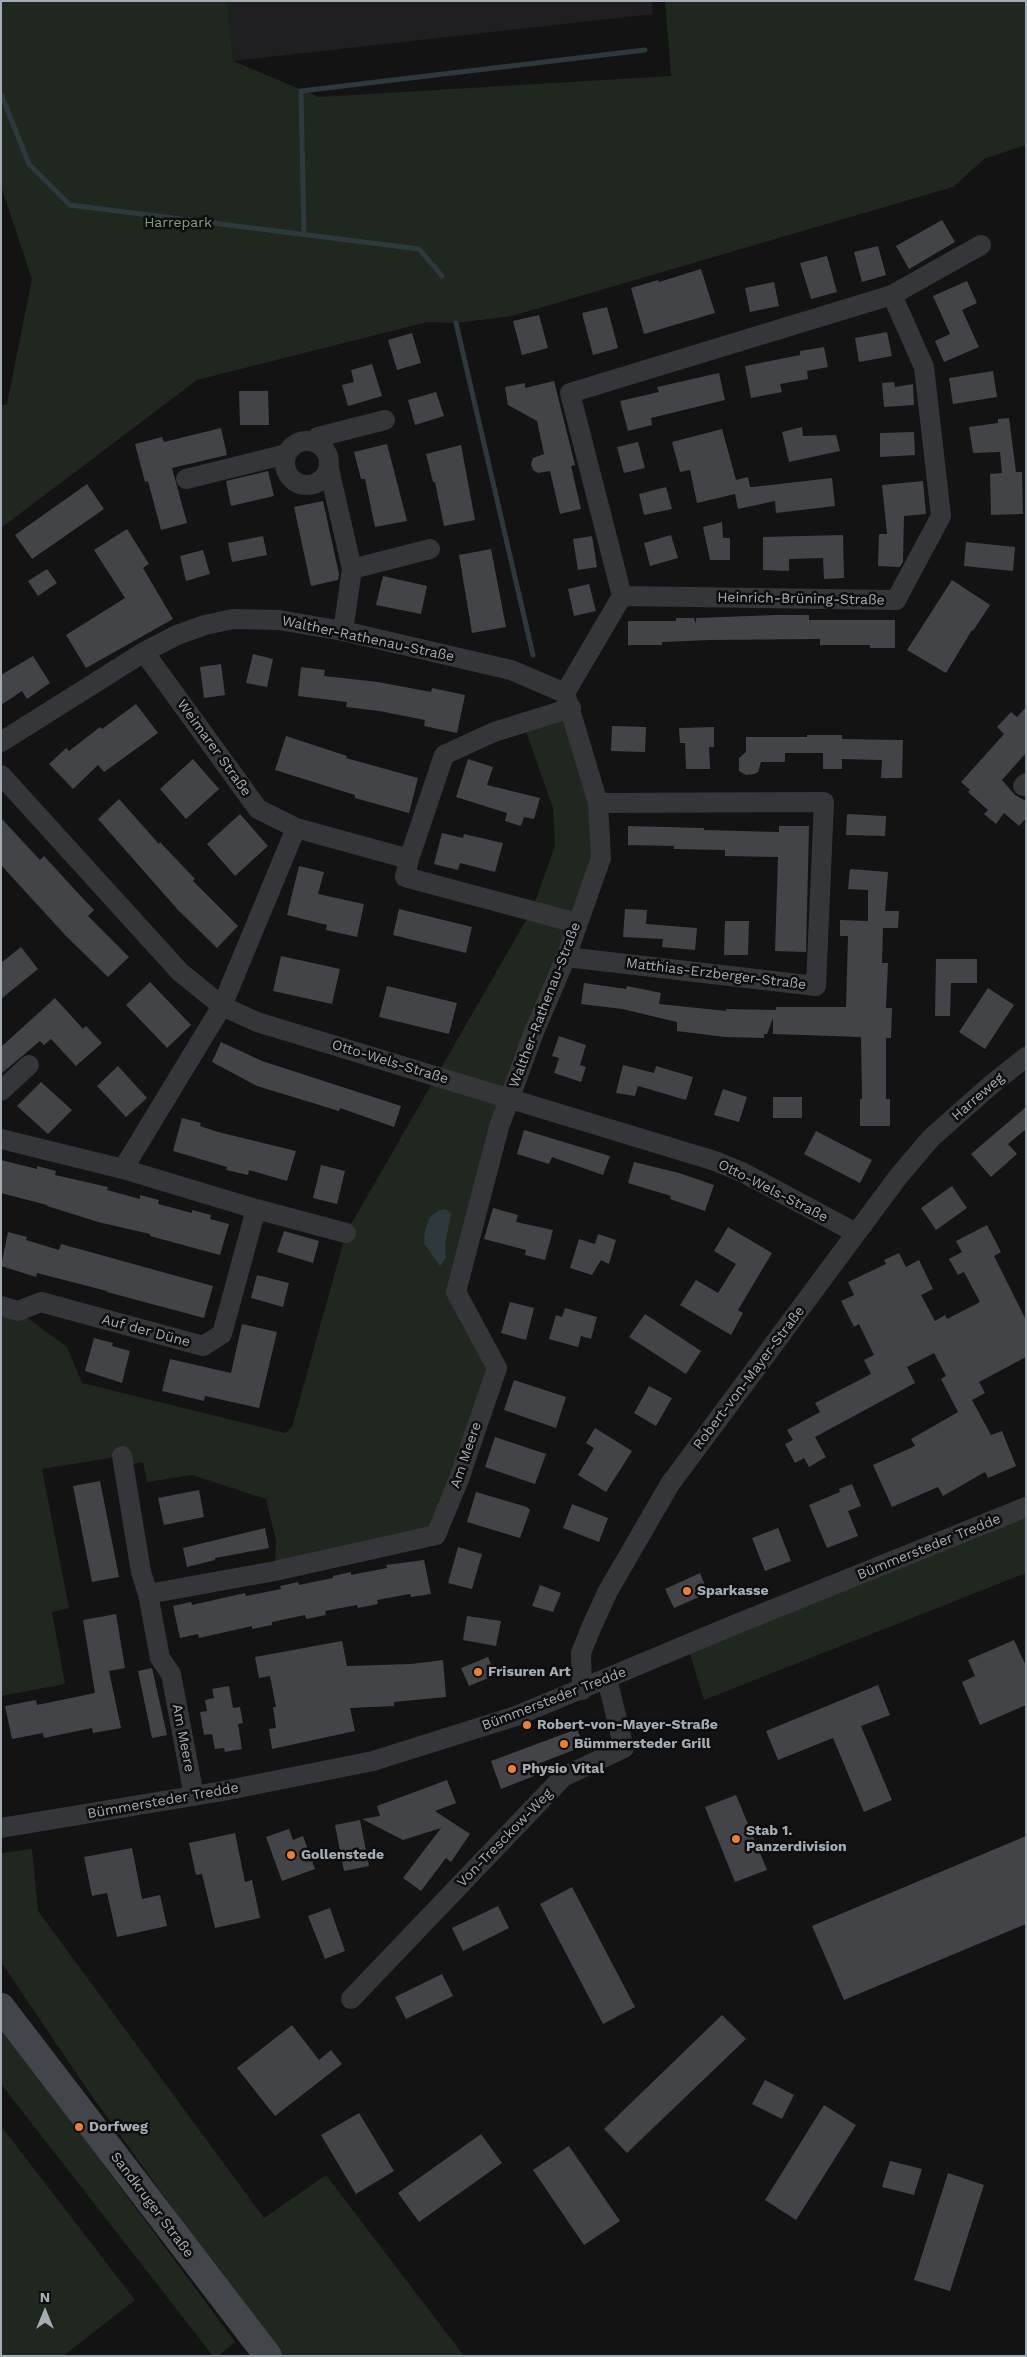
<!DOCTYPE html>
<html>
<head>
<meta charset="utf-8">
<style>
  body { margin:0 }
  #map { position:relative; width:1027px; height:2357px; overflow:hidden; background:#131314; font-family:"Work Sans",sans-serif }
  canvas { display:block }
  .frame { position:absolute; inset:0; border:2px solid #a5adb4; pointer-events:none }
  .north { position:absolute; left:20px; top:2287px; width:50px; height:50px; -webkit-text-stroke:4px #0e0e0f; paint-order:stroke; rotate:0deg; font-size:14px; font-weight:700; line-height:20px; text-align:center; color:#a5adb4 }
  .north::after { content:''; display:block; margin:auto; width:18px; height:22px; background:#a5adb4; clip-path:polygon(50% 0,100% 100%,50% 72%,0 100%) }
</style>
</head>
<body>
<div id="map">
<canvas width="1027" height="2357"></canvas>
<div class="frame"></div>
<div class="north">N</div>
</div>
<script>
const ctx = document.querySelector('canvas').getContext('2d');
ctx.lineJoin = 'round';
function paint(path, color) { ctx.fillStyle = color; ctx.fill(path, 'evenodd'); }
const poly = rows => new Path2D(rows.map(r => 'M' + r).join(''));
function trace(path, color, width, dash) { ctx.strokeStyle = color; ctx.lineWidth = width; ctx.lineCap = dash ? 'butt' : 'round'; ctx.setLineDash(dash || []); ctx.stroke(path); }
function write(font, color, halo, rows, align = 'center') {
  ctx.font = font + ' "Work Sans",sans-serif'; ctx.lineWidth = 5; ctx.setLineDash([]); ctx.textBaseline = 'middle'; ctx.strokeStyle = halo; ctx.fillStyle = color; for (const [text, x, y, turn = 0] of rows) {
    ctx.save(); ctx.translate(x, y); ctx.rotate((+turn || 0) * Math.PI / 180); ctx.textAlign = isNaN(turn) ? turn : align; if (halo) ctx.strokeText(text, 0, 0); ctx.fillText(text, 0, 0); ctx.restore();
  }
}
paint(poly([
  [227,1,652,1,653,14,233,61]
]), '#1f1f21');
paint(poly([
  [1,1,227,1,233,61,319,97,671,76,665,1,1026,1,1026,145,984,159,953,187,512,316,456,323,427,322,197,380,1,528,1,406,7,404,32,279,1,186],
  [571,708,601,858,534,1032,457,1291,497,1368,436,1534,275,1571,276,1541,266,1499,192,1475,147,1482,143,1462,124,1466,122,1456,42,1469,69,1608,52,1612,65,1684,1,1696,1,1306,18,1311,67,1347,82,1383,285,1433,292,1427,346,1233,532,910,555,846,553,808,523,723],
  [1026,1507,1026,1573,704,1700,687,1644],
  [32,1849,38,1911,264,2218,326,2175,464,2356,279,2356,87,2089,1,1962,1,1853],
  [1,2026,235,2342,218,2356,213,2356,1,2084],
  [1,2126,135,2300,63,2356,1,2356]
]), '#20271f');
paint(poly([
  [446,1209,451,1214,445,1244,446,1258,440,1266,424,1243,425,1230,430,1217,438,1211]
]), '#2d393c');
trace(poly([
  [1,94,29,164,70,205,419,249,442,276],
  [304,233,301,91,645,50],
  [456,323,533,655]
]), '#2d393c', 5);
paint(poly([
  [942,220,955,242,909,269,896,246],
  [878,246,886,275,862,282,854,252],
  [827,256,837,292,811,299,800,263],
  [701,269,715,313,644,334,631,288,658,280,659,282],
  [967,281,977,303,962,310,979,347,944,362,935,341,950,334,933,296],
  [774,282,779,306,750,312,745,288],
  [607,307,618,348,593,355,582,313],
  [539,315,548,348,522,355,513,321],
  [887,332,892,356,859,362,855,338],
  [412,333,421,363,397,370,388,340],
  [824,347,828,367,807,371,808,379,780,384,782,392,751,398,745,366,800,355,800,351],
  [372,364,382,396,348,406,342,385,354,382,351,370],
  [993,371,997,397,953,404,949,378],
  [719,373,725,400,651,418,652,425,628,431,620,401,659,392,657,387],
  [554,381,575,465,571,466,581,509,560,514,550,471,538,473,533,470,531,464,533,458,544,454,537,421,508,405,505,387,525,383,525,388],
  [894,382,895,387,913,384,914,405,884,407,882,383],
  [239,391,268,391,269,425,240,425],
  [436,392,444,416,415,425,408,400],
  [1009,418,1016,472,1022,472,1023,514,991,515,990,474,1002,473,1000,452,973,453,969,427,998,423,998,419],
  [802,427,803,436,836,435,840,451,789,462,782,432],
  [221,428,227,455,172,468,187,523,161,530,148,481,145,482,135,444,162,437,164,442],
  [722,429,736,480,748,477,750,487,753,487,832,478,835,506,776,513,775,501,738,509,735,494,697,503,690,470,680,472,672,442],
  [914,432,915,455,880,457,880,433],
  [638,442,645,468,624,473,617,447],
  [387,444,407,521,375,527,365,479,361,479,354,452],
  [461,445,475,520,444,526,435,482,433,482,426,454],
  [268,471,274,496,231,506,226,481],
  [923,481,926,514,904,516,903,562,900,567,878,566,879,534,887,534,882,485],
  [87,484,104,509,32,559,15,535],
  [666,487,672,509,644,515,639,494],
  [323,501,339,574,338,580,311,586,294,507],
  [722,522,723,538,730,538,730,560,710,560,703,527],
  [127,529,149,564,143,568,173,619,86,668,66,635,125,598,94,550],
  [671,535,678,558,650,566,644,543],
  [843,535,844,578,824,579,823,558,789,559,789,571,763,570,763,537],
  [263,536,267,555,232,562,228,543],
  [592,536,597,567,578,570,573,539],
  [966,542,1015,547,1013,571,964,566],
  [491,549,506,627,472,633,459,555],
  [203,550,210,574,186,581,180,556],
  [47,569,57,583,38,596,28,581],
  [383,576,427,586,421,614,376,605],
  [952,580,990,605,973,631,972,630,946,673,907,650],
  [589,584,596,611,574,616,568,589],
  [776,615,809,615,809,620,895,620,895,648,870,648,870,645,820,645,820,639,710,640,662,642,662,645,628,645,628,621,676,621,676,618,694,618,696,624,696,618],
  [253,654,273,659,267,687,246,683],
  [33,656,50,683,27,699,22,691,1,705,1,675],
  [221,664,225,695,204,698,200,667],
  [301,667,325,670,324,676,378,682,431,692,432,688,465,695,457,733,424,726,425,720,379,711,346,707,347,702,298,696],
  [136,704,158,733,104,772,98,765,73,789,49,764,66,748,69,751,100,727,102,729],
  [1026,707,1026,753,1002,780,1015,795,1026,801,1026,818,1019,826,1004,813,996,824,984,814,988,810,968,792,970,790,961,782,1004,734,997,727,1011,712,1017,717],
  [612,726,646,727,645,752,611,751],
  [714,727,714,747,709,747,710,769,686,769,685,743,680,743,679,728],
  [807,735,842,735,842,739,903,740,902,778,881,778,882,760,842,759,842,769,823,769,823,753,785,753,785,762,761,762,758,772,754,774,746,775,739,771,739,758,746,752,746,737,807,737],
  [286,736,347,756,346,758,418,778,409,813,355,798,355,795,275,770],
  [193,759,219,789,186,819,160,789],
  [468,759,493,767,487,785,540,798,534,819,524,817,521,826,505,821,507,813,456,797],
  [119,799,159,844,160,842,195,879,193,881,238,926,217,948,178,910,98,819],
  [240,814,268,846,235,876,207,844],
  [847,814,886,816,885,836,846,835],
  [1,818,40,860,44,856,77,892,94,910,88,916,129,957,108,977,66,936,1,865],
  [628,826,704,828,704,830,779,832,779,826,809,826,806,952,775,951,778,857,725,856,725,850,674,849,674,846,628,845],
  [442,833,463,838,464,834,503,843,495,872,460,863,458,870,434,864],
  [299,866,324,872,318,894,364,904,357,937,326,930,327,925,287,915],
  [850,869,888,872,885,911,899,911,898,928,883,928,882,963,888,963,886,1008,892,1008,891,1038,886,1038,886,1099,890,1099,890,1126,860,1126,860,1099,862,1099,861,1037,773,1034,773,1018,767,1034,764,1034,764,1038,725,1037,677,1031,677,1022,622,1009,581,1004,584,983,626,989,627,986,661,993,659,1004,726,1011,726,1009,776,1010,776,1007,846,1007,848,936,840,936,840,920,868,921,868,890,848,889],
  [399,909,472,927,466,953,393,935],
  [625,909,647,910,646,924,697,928,695,950,662,947,663,939,623,937],
  [725,921,749,921,748,955,724,955],
  [21,947,38,969,1,999,1,963],
  [281,956,340,969,332,1004,273,991],
  [936,959,977,959,977,983,951,983,950,1016,935,1016],
  [150,982,191,1025,167,1048,126,1005],
  [387,986,457,1003,449,1034,379,1017],
  [988,988,1014,1005,985,1049,959,1032],
  [55,998,83,1029,86,1026,102,1043,76,1066,51,1039,44,1045,40,1041,1,1074,1,1047],
  [559,1036,586,1045,580,1065,586,1067,581,1082,554,1073,559,1058,552,1056],
  [221,1042,262,1061,401,1106,394,1127,340,1108,339,1111,257,1086,212,1062],
  [623,1065,654,1073,656,1066,693,1077,686,1100,638,1086,635,1096,616,1093],
  [118,1066,147,1098,126,1117,97,1086],
  [41,1082,72,1110,48,1134,17,1106],
  [723,1089,747,1097,739,1122,714,1115],
  [773,1097,802,1097,802,1118,773,1118],
  [1026,1107,1026,1129,1008,1144,1017,1154,991,1177,971,1154],
  [182,1118,201,1123,200,1126,218,1132,296,1151,287,1181,249,1170,248,1175,226,1170,227,1167,173,1151],
  [524,1130,610,1156,603,1175,552,1157,549,1164,517,1154],
  [816,1131,872,1160,860,1183,804,1154],
  [1,1160,37,1169,37,1166,56,1171,55,1175,108,1187,107,1190,140,1199,140,1195,159,1200,158,1204,192,1213,192,1210,211,1215,210,1219,229,1224,220,1255,150,1236,150,1234,98,1222,47,1206,47,1205,1,1193],
  [634,1162,679,1173,714,1185,705,1211,670,1199,671,1196,628,1183],
  [321,1165,345,1171,337,1204,313,1198],
  [952,1186,967,1208,936,1230,921,1208],
  [493,1208,518,1215,516,1222,553,1230,545,1260,525,1255,526,1250,484,1239],
  [987,1225,1001,1252,994,1256,1026,1320,1026,1357,979,1382,985,1393,972,1400,991,1435,1002,1431,1016,1466,988,1478,985,1472,943,1496,938,1487,892,1507,873,1465,915,1446,911,1439,958,1412,941,1379,946,1376,934,1353,907,1367,915,1383,815,1437,826,1457,809,1467,804,1458,795,1463,785,1444,793,1440,787,1430,820,1412,815,1403,871,1374,864,1360,874,1355,859,1324,854,1327,841,1301,854,1295,848,1282,886,1264,884,1260,899,1253,906,1267,919,1260,933,1289,921,1295,935,1321,945,1315,947,1319,980,1302,964,1272,958,1275,949,1259,962,1252,956,1241],
  [728,1227,772,1253,738,1310,743,1313,731,1335,680,1305,696,1280,718,1293,736,1264,714,1251],
  [284,1231,319,1241,313,1263,277,1252],
  [8,1232,27,1237,26,1240,59,1250,61,1244,213,1286,204,1318,107,1292,107,1291,37,1273,36,1277,1,1266],
  [598,1234,616,1240,609,1264,601,1260,592,1275,570,1268,579,1239,595,1244],
  [257,1275,289,1283,283,1307,251,1298],
  [510,1302,534,1308,526,1340,501,1333],
  [565,1308,597,1317,591,1339,581,1336,578,1347,549,1339,556,1315,562,1317],
  [645,1314,701,1351,686,1374,629,1337],
  [242,1324,277,1332,259,1408,205,1396,204,1401,162,1391,170,1359,231,1373],
  [94,1338,113,1343,112,1346,130,1351,122,1383,85,1371],
  [514,1380,566,1397,556,1428,504,1410],
  [649,1386,672,1398,656,1426,634,1413],
  [595,1428,632,1451,606,1492,578,1475,594,1448,586,1443],
  [495,1437,546,1454,535,1484,485,1467],
  [100,1481,119,1577,92,1582,73,1486],
  [852,1484,861,1506,848,1511,858,1536,827,1548,809,1505,840,1492,839,1489],
  [199,1490,204,1517,164,1525,158,1498],
  [476,1492,527,1507,530,1510,520,1538,467,1522],
  [572,1504,608,1518,599,1542,563,1528],
  [265,1528,269,1548,215,1558,215,1560,187,1567,183,1548],
  [778,1528,791,1561,765,1571,752,1538],
  [458,1547,482,1554,472,1589,448,1583],
  [424,1560,431,1594,411,1597,410,1594,377,1600,378,1604,358,1608,357,1605,325,1611,326,1615,306,1619,305,1615,272,1622,272,1625,252,1629,252,1626,199,1638,198,1634,180,1638,173,1606,191,1602,192,1605,245,1593,246,1596,281,1589,280,1586,298,1582,299,1585,333,1578,333,1576,351,1572,351,1575,387,1568,386,1565],
  [700,1573,708,1593,674,1608,665,1589],
  [540,1585,561,1593,553,1612,532,1606],
  [116,1614,125,1668,109,1671,121,1728,93,1733,92,1728,44,1738,43,1733,12,1739,5,1706,36,1700,37,1705,95,1693,83,1620],
  [467,1616,501,1621,496,1646,463,1640],
  [1014,1640,1026,1666,1026,1705,980,1725,962,1682,975,1676,968,1660],
  [342,1641,347,1666,411,1664,443,1660,446,1697,394,1702,394,1706,350,1708,355,1731,272,1749,269,1729,276,1728,273,1707,276,1707,270,1676,259,1678,255,1657],
  [488,1657,493,1669,491,1677,469,1686,461,1668],
  [152,1668,167,1735,152,1738,138,1671],
  [878,1685,890,1715,861,1726,892,1800,864,1812,833,1738,778,1760,766,1731],
  [229,1686,233,1708,240,1707,243,1723,238,1724,242,1749,225,1752,224,1748,215,1749,212,1734,204,1735,200,1712,207,1711,205,1700,214,1698,212,1689],
  [577,1729,584,1746,530,1767,534,1776,501,1789,491,1761],
  [447,1780,456,1803,435,1811,470,1834,451,1862,446,1858,421,1891,403,1878,441,1828,403,1840,362,1819,380,1816,377,1806],
  [736,1795,767,1870,735,1882,705,1807],
  [360,1820,369,1866,344,1871,335,1825],
  [289,1829,293,1840,303,1836,315,1869,282,1881,266,1837],
  [235,1833,245,1882,252,1880,260,1918,215,1928,202,1874,196,1875,189,1843],
  [1026,1836,1026,1924,844,2000,812,1926],
  [132,1848,142,1899,160,1895,167,1926,117,1937,107,1893,92,1896,84,1857],
  [572,1887,635,2007,603,2024,540,1904],
  [498,1906,509,1928,463,1951,452,1928],
  [330,1908,345,1951,325,1959,308,1916],
  [442,1974,453,1996,406,2019,395,1997],
  [722,2015,746,2039,627,2153,604,2129],
  [292,2025,319,2060,331,2050,342,2064,275,2116,237,2068],
  [765,2080,794,2095,782,2119,752,2104],
  [824,2105,856,2125,796,2220,765,2200],
  [359,2113,394,2171,356,2194,321,2135],
  [481,2134,502,2163,419,2222,398,2193],
  [569,2146,620,2221,584,2245,533,2170],
  [890,2161,922,2169,914,2195,882,2187],
  [948,2173,984,2185,950,2291,914,2280]
]), '#424447');
trace(poly([
  [892,295,981,245],
  '285 463a22 22 0 1 1 44 0a22 22 0 1 1-44 0Z',
  [316,442,318,437,385,420],
  [329,469,352,569,343,631],
  [186,479,287,454],
  [352,569,430,549],
  [144,652,258,809,296,828,409,859,405,877,577,923],
  [565,693,622,596,570,393,892,295,924,367,941,516,896,600,622,596],
  [1,742,144,652,177,635,205,625,233,619,279,620,343,631,511,670,565,693,598,803,601,858,566,957,534,1032,499,1127,456,1292,497,1368,459,1479,436,1535,275,1571,148,1594,160,1658,171,1674,194,1796],
  [1,775,180,972,222,1006,257,1022,715,1161,744,1173,856,1233],
  [1023,786,1026,783],
  [409,859,444,755,494,732,571,708],
  [566,957,816,986,824,802,598,803],
  [1,1091,29,1065],
  [1,1139,123,1169,256,1209,222,1334,203,1346,41,1302,18,1311,1,1306],
  [123,1169,222,1006,296,828],
  [256,1209,346,1233],
  [122,1456,141,1572,148,1594],
  [582,1690,581,1653,591,1628,608,1591,670,1484,898,1177,931,1138,992,1084,1026,1057],
  [1,1828,223,1791,373,1761,516,1716,734,1625,1026,1507],
  [351,1999,563,1777,624,1748,607,1679]
]), '#343639', 20);
trace(poly([
  [1,2007,268,2356]
]), '#424549', 28);
for (const [x, y, r, color] of [
  [687,1591,5,"#ea8035"],
  [478,1672,5,"#ea8035"],
  [527,1725,5,"#ea8035"],
  [564,1744,5,"#ea8035"],
  [512,1769,5,"#ea8035"],
  [736,1839,5,"#ea8035"],
  [291,1855,5,"#ea8035"],
  [79,2127,5,"#ea8035"]
]) { const dot = new Path2D(); dot.arc(x, y, r, 0, 2 * Math.PI); ctx.fillStyle = color; ctx.fill(dot); trace(dot, '#0e0e0f', 2); }
write('14px', '#839e7c', '#0e0e0f', [
  ["Harrepark",178,223]
]);
write('14px', '#a5adb4', '#0e0e0f', [
  ["Heinrich-Brüning-Straße",801,599,1],
  ["Walther-Rathenau-Straße",368,639,12],
  ["Weimarer Straße",214,748,54],
  ["Matthias-Erzberger-Straße",716,974,7],
  ["Walther-Rathenau-Straße",545,1005,-69],
  ["Otto-Wels-Straße",390,1062,17],
  ["Harreweg",978,1097,-41],
  ["Otto-Wels-Straße",773,1191,27],
  ["Auf der Düne",146,1331,15],
  ["Robert-von-Mayer-Straße",749,1378,-53],
  ["Am Meere",466,1455,-71],
  ["Bümmersteder Tredde",929,1547,-22],
  ["Bümmersteder Tredde",554,1699,-21],
  ["Am Meere",183,1738,79],
  ["Bümmersteder Tredde",163,1801,-10],
  ["Von-Tresckow-Weg",505,1838,-46],
  ["Sandkruger Straße",152,2205,53]
]);
write('bold 14px', '#a5adb4', '#0e0e0f', [
  ["Sparkasse",697,1591],
  ["Frisuren Art",488,1672],
  ["Robert-von-Mayer-Straße",537,1725],
  ["Bümmersteder Grill",574,1744],
  ["Physio Vital",522,1769],
  ["Stab 1.",746,1831],
  ["Panzerdivision",746,1847],
  ["Gollenstede",301,1855],
  ["Dorfweg",89,2127]
], 'left');
</script>
</body>
</html>
